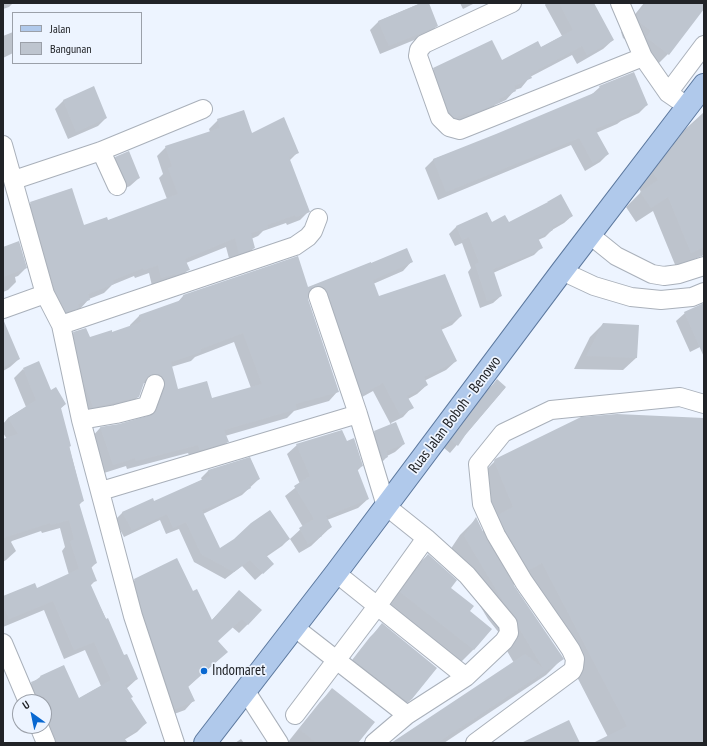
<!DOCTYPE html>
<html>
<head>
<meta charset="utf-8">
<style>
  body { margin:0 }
  #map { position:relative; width:707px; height:746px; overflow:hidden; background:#edf4ff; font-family:"PT Sans Narrow",sans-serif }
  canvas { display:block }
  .frame { position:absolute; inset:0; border:4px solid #212327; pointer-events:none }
  .legend { position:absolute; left:12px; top:12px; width:130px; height:52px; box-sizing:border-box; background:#edf4ff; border:1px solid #9ba0a9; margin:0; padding:5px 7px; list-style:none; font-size:12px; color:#212327 }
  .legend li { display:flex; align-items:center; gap:8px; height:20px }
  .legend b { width:20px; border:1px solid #9ba0a9 }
  .north { position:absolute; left:12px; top:694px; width:40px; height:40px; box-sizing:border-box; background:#edf4ff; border:1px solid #9ba0a9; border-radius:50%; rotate:327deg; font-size:11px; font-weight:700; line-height:16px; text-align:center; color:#212327 }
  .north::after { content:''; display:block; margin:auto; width:14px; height:18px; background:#0968d1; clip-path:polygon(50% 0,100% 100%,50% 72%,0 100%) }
</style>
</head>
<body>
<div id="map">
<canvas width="707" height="746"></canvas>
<div class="frame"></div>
<ul class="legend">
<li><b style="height:5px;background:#b0c9eb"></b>Jalan</li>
<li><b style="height:11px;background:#bec5cf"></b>Bangunan</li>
</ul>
<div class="north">U</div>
</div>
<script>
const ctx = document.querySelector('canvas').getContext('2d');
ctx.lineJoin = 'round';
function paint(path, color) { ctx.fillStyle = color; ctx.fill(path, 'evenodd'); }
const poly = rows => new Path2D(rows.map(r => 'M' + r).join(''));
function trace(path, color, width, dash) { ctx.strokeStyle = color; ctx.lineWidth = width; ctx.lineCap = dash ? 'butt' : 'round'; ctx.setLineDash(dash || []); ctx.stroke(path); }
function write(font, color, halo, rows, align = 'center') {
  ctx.font = font + ' "PT Sans Narrow",sans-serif'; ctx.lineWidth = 3.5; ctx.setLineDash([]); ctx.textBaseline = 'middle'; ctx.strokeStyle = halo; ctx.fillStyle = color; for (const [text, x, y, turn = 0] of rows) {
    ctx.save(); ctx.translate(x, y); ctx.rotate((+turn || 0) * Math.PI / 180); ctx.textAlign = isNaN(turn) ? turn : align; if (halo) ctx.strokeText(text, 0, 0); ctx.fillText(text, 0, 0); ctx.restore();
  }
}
paint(poly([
  [3,3,13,3,9,7,3,9],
  [421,3,428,3,437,26,429,34,380,54,370,30,379,21],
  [460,3,475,3,463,9],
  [546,3,593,3,613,40,603,49,577,64,572,55,530,77,521,88,515,90,506,100,495,105,489,112,445,127,424,79,434,69,502,61,540,48,562,36,545,5],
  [644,3,704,3,704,8,668,54,652,70,636,48,623,38,621,32],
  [13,32,13,53,3,58,3,36],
  [600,87,647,105,639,113,621,121,617,124,596,133,608,154,600,162,585,171,571,145,438,200,425,168,434,159,497,135,591,95],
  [93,88,106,118,98,126,68,139,55,109,63,101],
  [704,112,704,255,676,267,653,211,636,222,626,207,641,192,639,188,673,145,673,143,680,136,680,134],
  [218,120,251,134,298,152,289,161,309,211,300,220,287,225,286,223,263,231,258,236,251,239,254,248,245,257,230,262,226,247,186,263,188,270,179,279,152,286,149,273,135,278,134,276,112,285,104,293,89,299,80,309,75,310,69,317,57,321,21,212,31,203,84,226,107,221,167,199,159,178,163,174,157,156,166,147,210,132,209,129],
  [116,157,139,178,130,186,119,191,107,166],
  [487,213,492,223,509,223,572,216,564,223,552,230,545,237,538,240,542,247,534,255,493,273,501,296,493,303,480,308,468,272,471,268,462,243,455,246,449,234,456,227],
  [3,246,26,268,18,276,15,277,16,282,8,290,3,292],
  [412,261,403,271,373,284,379,298,461,316,452,325,441,330,456,361,446,370,424,381,427,385,417,394,408,399,412,407,403,417,391,423,404,444,395,452,387,456,387,457,379,465,366,440,375,432,391,425,373,391,353,402,310,295,307,295,307,299,338,391,329,401,294,411,287,418,225,436,228,441,219,451,191,459,188,453,127,469,126,466,104,473,91,438,100,428,119,425,149,416,156,398,149,383,143,383,138,397,129,406,83,416,64,342,74,333,89,338,112,333,130,327,130,325,139,316,177,303,183,296,307,289,371,264],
  [234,342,251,388,211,399,177,390,171,367,191,361,195,357],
  [704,304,704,345,690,352,676,321,685,313],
  [603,324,638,326,636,358,623,370,574,369,590,337],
  [3,333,19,359,10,367,3,371],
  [23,369,65,404,60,409,83,501,79,505,96,563,91,568,96,580,90,586,124,656,137,679,126,689,130,699,146,723,137,732,124,740,122,743,45,743,44,702,27,702,23,692,32,683,40,677,63,666,78,699,101,686,85,650,64,659,44,610,3,627,3,598,37,589,69,575,62,551,65,547,60,528,42,533,41,531,12,541,11,542,16,551,6,560,3,562,3,440,7,439,3,433,3,424,8,418,26,407,14,378],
  [497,381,505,388,450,453,444,448,489,388],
  [704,419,704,743,596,743,608,737,526,578,513,585,562,659,546,675,444,743,393,743,514,663,503,644,500,634,488,619,448,553,460,535,476,519,482,532,496,519,478,478,496,460],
  [346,442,362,466,357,471,368,499,358,508,327,520,331,527,311,546,299,553,290,539,303,527,285,496,300,484,287,454,297,445],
  [250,458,259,479,242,495,203,514,219,549,289,539,282,546,266,557,265,571,255,580,242,566,225,579,194,562,179,529,166,534,160,520,124,537,115,520,123,512,154,502,202,480,201,478,208,471],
  [428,555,450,589,469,611,474,649,461,662,389,605,415,567],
  [135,580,192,593,211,621,239,591,248,624,239,633,232,627,217,641,218,660,188,687,193,701,185,710,166,717,126,589],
  [382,625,412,698,399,711,342,673,370,637],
  [332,690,357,743,289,743,288,742,320,702],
  [241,739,244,743,235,743]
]), '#0003');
paint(poly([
  [421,3,429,3,438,26,389,46,378,21],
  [559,3,594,3,614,40,587,55,582,46,530,74,532,78,514,86,516,91,499,99,500,102,469,115,468,113,454,118,449,112,433,68,492,40,502,60,538,41,541,47,573,30],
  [646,3,704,3,704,9,669,55,646,37,651,31,639,22,637,15],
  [634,72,648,105,626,115,627,116,595,129,609,154,593,163,579,138,446,192,433,159,496,134,601,90,599,86],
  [94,86,107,118,76,132,63,100],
  [244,110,252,133,284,117,299,153,289,157,310,212,296,217,295,215,267,225,268,228,251,233,255,248,239,254,235,238,185,259,190,270,176,275,175,274,161,278,158,265,144,270,143,268,113,280,114,284,88,294,90,300,78,304,79,308,66,312,55,290,30,202,72,188,84,225,107,217,108,220,178,194,168,168,172,166,165,146,220,128,217,119],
  [704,116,704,247,691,253,668,197,651,208,640,192,658,180,653,173,682,135,688,130,687,128],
  [129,151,140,178,127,184,115,157],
  [561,194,573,216,552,227,553,230,538,238,543,248,524,257,493,269,502,296,487,301,475,264,479,262,469,237,462,240,456,226,487,212,492,222,505,215,509,222,548,202,547,202],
  [19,241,27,268,3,277,3,247],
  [407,248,413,262,373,280,379,296,445,274,462,316,440,326,457,361,424,377,428,385,407,396,414,408,400,415,383,383,362,394,328,293,325,288,320,286,315,286,310,289,308,294,308,299,339,392,295,404,297,409,224,430,229,442,200,450,198,445,136,461,135,458,113,465,100,427,119,424,154,414,157,410,165,388,165,382,163,377,159,374,153,374,148,376,145,380,139,397,93,407,84,383,73,332,86,328,90,337,112,330,112,332,141,322,139,315,184,299,183,295,298,256,308,287,371,262,371,263],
  [243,333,262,384,212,398,207,381,178,389,171,362,201,352,201,349],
  [704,303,704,357,684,312],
  [3,319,20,359,3,367],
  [603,323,639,325,637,358,586,356],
  [39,361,51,390,56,387,66,404,61,408,71,446,69,447,84,501,79,503,97,563,91,566,97,581,90,583,106,619,108,618,124,655,127,654,138,679,125,685,133,697,131,698,147,723,124,738,128,743,58,743,49,722,44,717,44,702,38,702,31,682,41,678,40,676,64,665,79,698,111,680,94,642,74,650,53,601,9,619,3,604,3,596,35,583,37,588,79,569,70,541,74,539,69,520,51,525,50,523,3,538,3,439,18,434,8,418,36,400,23,368],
  [497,379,506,387,466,434,458,446,451,440],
  [617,414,704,418,704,743,593,743,627,726,542,563,529,570,505,530,498,515,513,507,494,461,495,459,581,417],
  [396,422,405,444,386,451,388,457,383,459,374,431],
  [342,430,347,441,354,438,363,466,357,468,369,499,326,516,332,527,321,534,322,536,308,544,299,528,314,519,294,486,310,476,296,444],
  [250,457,260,479,249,484,251,488,219,504,202,510,220,548,234,539,251,523,270,510,290,539,266,555,274,564,263,574,250,560,234,572,201,554,186,522,173,528,167,514,132,530,122,512,153,498,154,501,210,476,208,470],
  [476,517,487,540,515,587,564,659,437,743,391,743,525,654,543,668,519,628,516,618,504,603,464,536],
  [428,554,457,580,451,588,474,606,470,611,492,629,474,650,400,592],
  [177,558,193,591,197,589,212,620,239,590,262,610,248,625,242,619,218,641,228,652,188,686,195,701,175,709,143,613,134,579],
  [382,623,437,668,412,699,408,702,353,660],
  [332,688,375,722,358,743,317,743,299,729],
  [569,720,580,743,521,743]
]), '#bec5cf');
const minor = poly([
  [512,3,424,44,419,50,418,56,440,118,449,127,460,130,643,57],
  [620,3,643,57,668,93,687,106],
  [668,93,704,45],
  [3,145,45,294,61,325,81,420,133,616,175,743],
  [101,151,117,186],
  [14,180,101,151,203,109],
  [590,235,616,256,652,274,664,276,679,274,704,266],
  [562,271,594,286,631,297,661,300,692,297,704,292],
  [318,296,358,414,386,506,426,538,467,575,508,624,509,633,504,641,466,677,407,715,374,743],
  [3,309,45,294],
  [61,325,295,246,308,237,313,231,318,218],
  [81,420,116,414,147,406,155,384],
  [101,491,358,414],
  [336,573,466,677],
  [294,627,407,715],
  [3,643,28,702],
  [245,690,279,743],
  [295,715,378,605,426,538],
  [39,726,46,743],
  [475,743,572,671,574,667,575,659,571,650,563,638,524,582,496,535,482,504,478,464,503,433,551,410,680,397,704,404]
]);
const major = poly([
  [205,743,336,573,562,271,704,85]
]);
trace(minor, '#a9b0ba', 20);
trace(major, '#5c789e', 24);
trace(minor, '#fff', 18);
trace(major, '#b0c9eb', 22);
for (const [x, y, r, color] of [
  [204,671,4,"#0968d1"]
]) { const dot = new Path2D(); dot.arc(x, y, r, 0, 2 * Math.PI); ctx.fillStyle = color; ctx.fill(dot); trace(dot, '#edf4ff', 1.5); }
write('15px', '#212327', '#edf4ff', [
  ["Ruas Jalan Boboh - Benowo",455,415,-53]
]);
write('15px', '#212327', '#edf4ff', [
  ["Indomaret",212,671]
], 'left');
</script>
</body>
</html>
